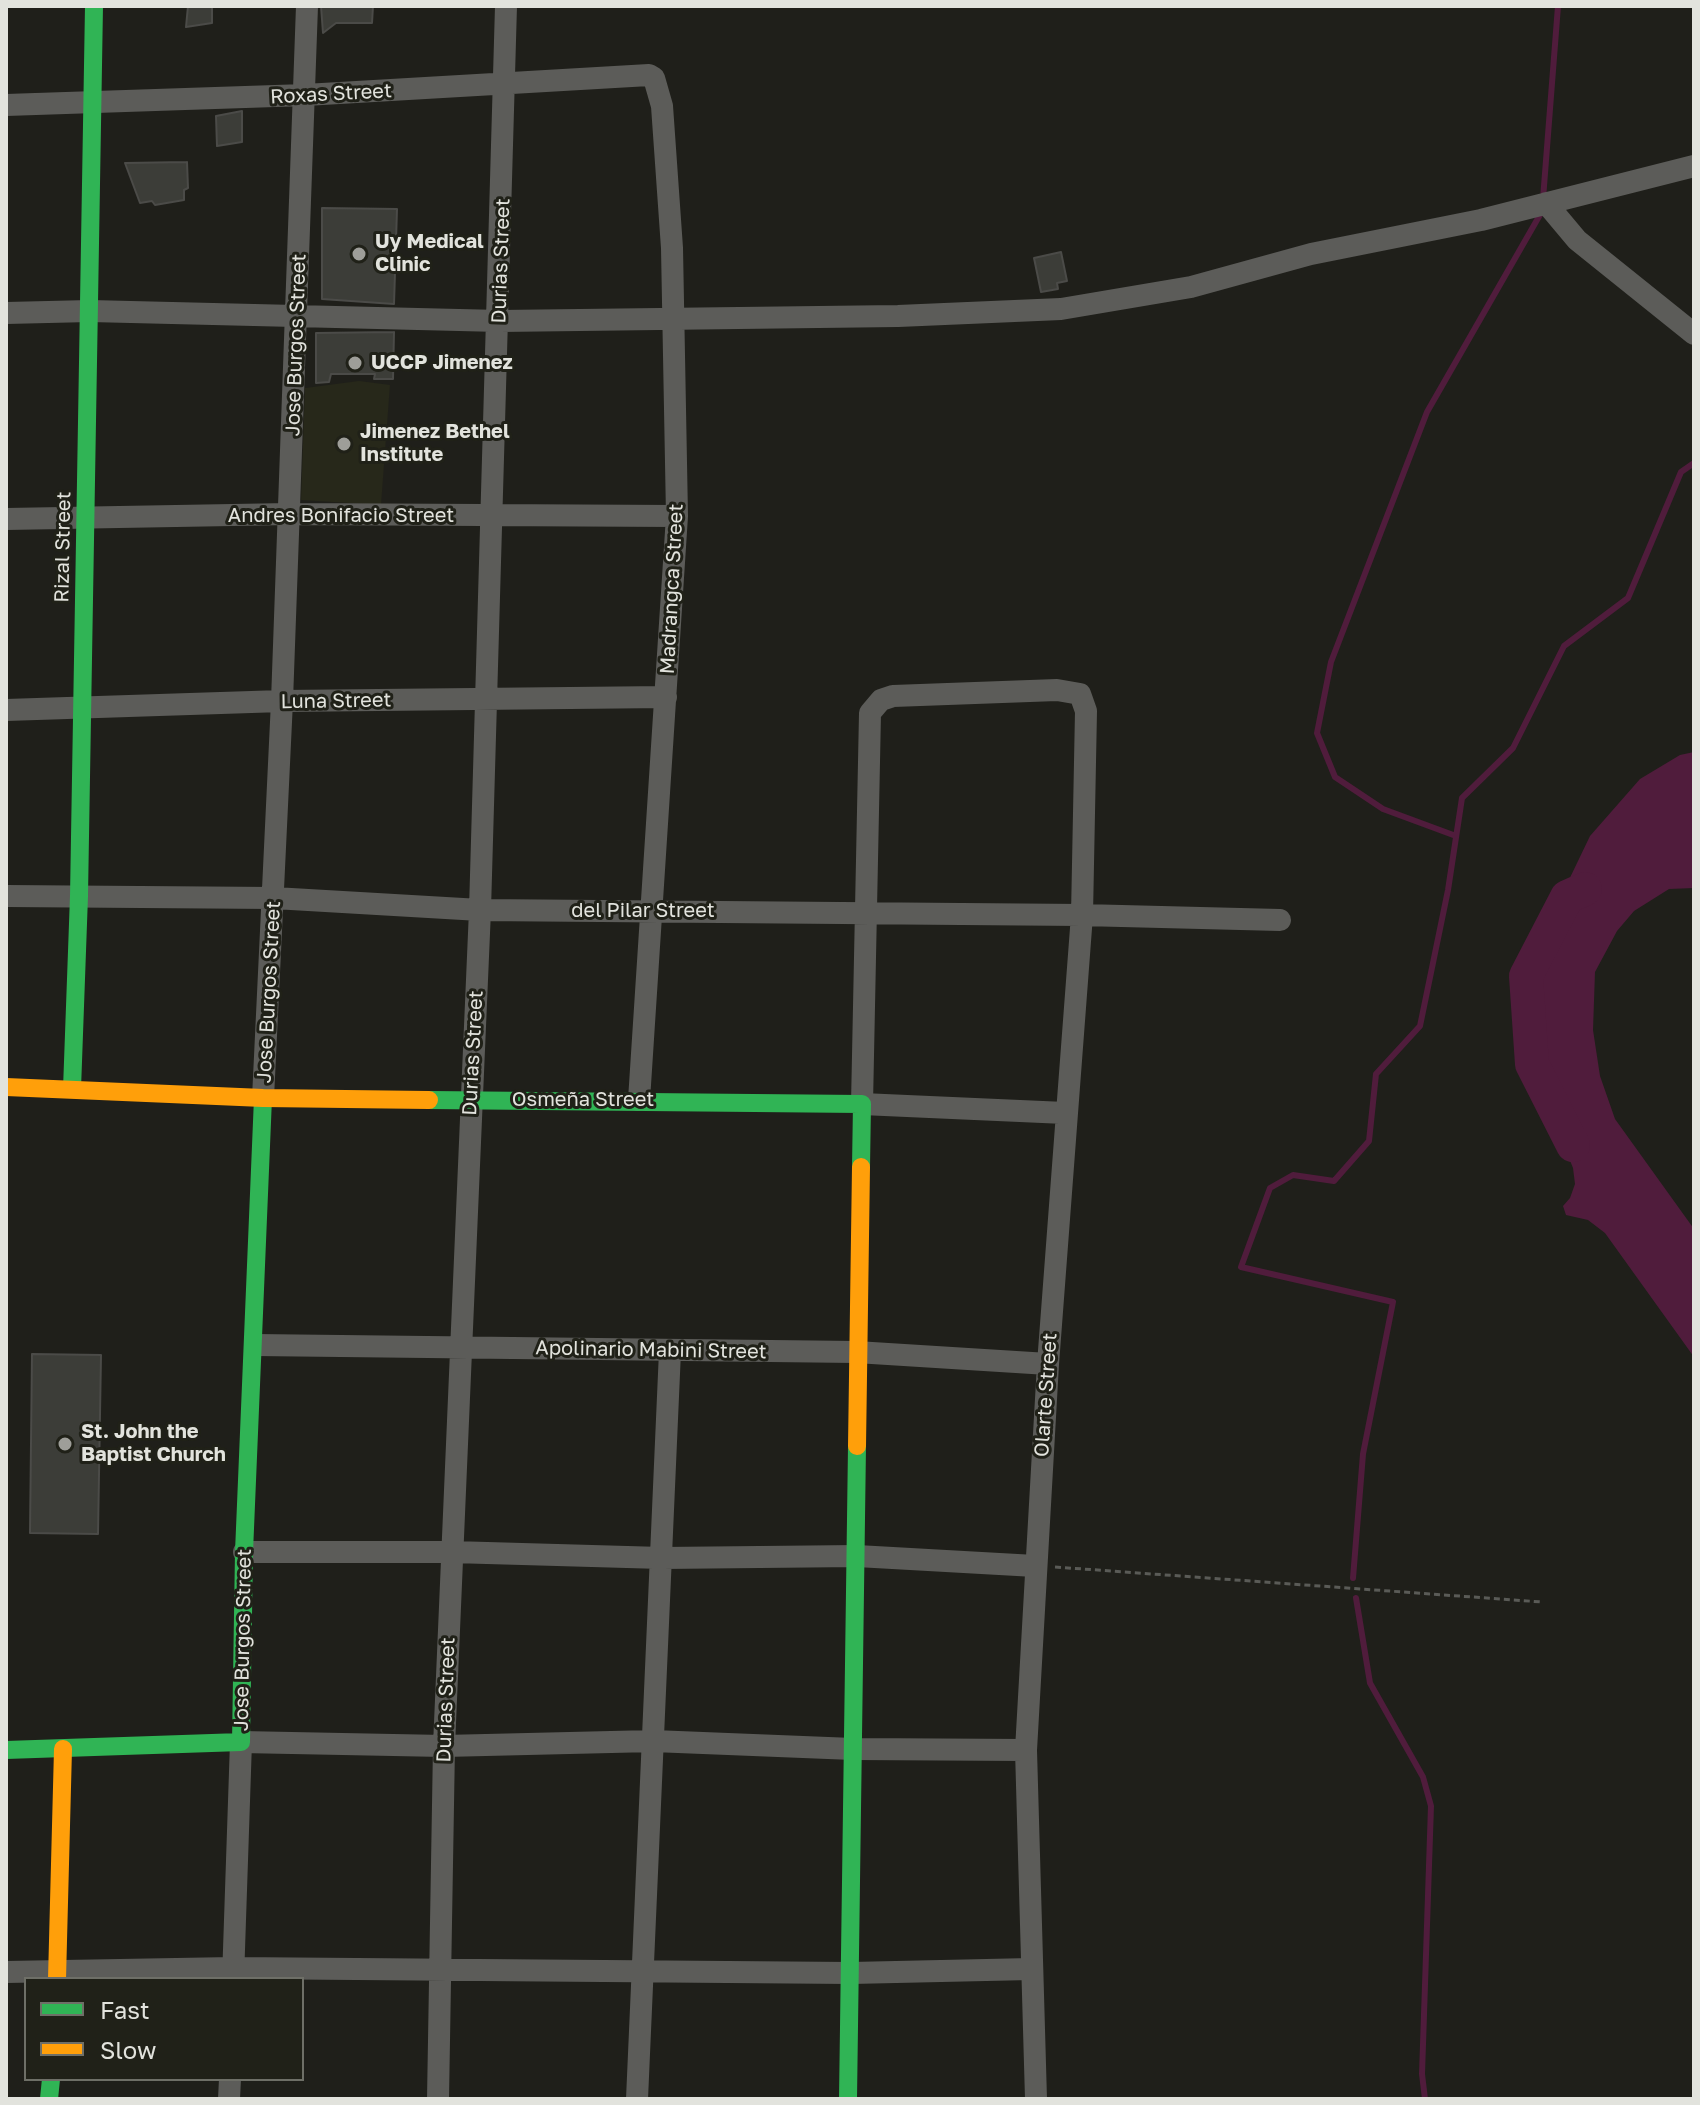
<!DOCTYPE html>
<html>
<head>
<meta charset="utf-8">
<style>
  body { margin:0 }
  #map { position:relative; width:1700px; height:2105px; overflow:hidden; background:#1f1f1a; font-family:"Golos Text",sans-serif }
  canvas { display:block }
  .frame { position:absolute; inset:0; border:8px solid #e2e3dd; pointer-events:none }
  .legend { position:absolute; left:24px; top:1977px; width:280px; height:104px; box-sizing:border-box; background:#202118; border:2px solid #6e6f67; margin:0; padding:10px 14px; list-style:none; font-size:24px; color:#e2e3dd }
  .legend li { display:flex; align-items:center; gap:16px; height:40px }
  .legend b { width:40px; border:2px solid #6e6f67 }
</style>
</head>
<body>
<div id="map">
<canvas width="1700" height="2105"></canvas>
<div class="frame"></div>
<ul class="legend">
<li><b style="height:10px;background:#30b455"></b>Fast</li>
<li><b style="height:10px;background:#ff9f0a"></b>Slow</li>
</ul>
</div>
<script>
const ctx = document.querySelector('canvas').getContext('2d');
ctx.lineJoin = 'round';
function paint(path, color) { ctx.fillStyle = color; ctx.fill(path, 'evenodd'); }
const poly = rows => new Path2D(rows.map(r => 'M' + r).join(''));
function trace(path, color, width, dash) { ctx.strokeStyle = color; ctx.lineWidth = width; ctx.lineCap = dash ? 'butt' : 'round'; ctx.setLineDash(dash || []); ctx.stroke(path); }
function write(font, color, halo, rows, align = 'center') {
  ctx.font = font + ' "Golos Text",sans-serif'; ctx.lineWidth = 6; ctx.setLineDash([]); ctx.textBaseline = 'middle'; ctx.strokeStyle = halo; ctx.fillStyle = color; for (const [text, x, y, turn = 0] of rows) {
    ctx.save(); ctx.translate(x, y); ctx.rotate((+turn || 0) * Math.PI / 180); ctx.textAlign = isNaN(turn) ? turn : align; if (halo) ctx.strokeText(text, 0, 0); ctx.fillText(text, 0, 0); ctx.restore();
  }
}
paint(poly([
  [359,381,390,385,381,505,301,500,305,388]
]), '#27281a');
paint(poly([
  [1694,752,1694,888,1669,889,1634,911,1617,931,1595,972,1593,1030,1600,1076,1615,1119,1694,1229,1694,1357,1605,1233,1588,1220,1566,1215,1563,1206,1570,1198,1575,1184,1573,1168,1553,1118,1553,1083,1538,1063,1540,1030,1536,1022,1536,978,1566,886,1590,836,1640,779,1680,755]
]), '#501c3c');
trace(poly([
  [1543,199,1558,6],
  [1456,836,1383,809,1335,777,1317,733,1331,662,1427,412,1541,213],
  [1353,1578,1363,1454,1393,1302,1241,1267,1270,1188,1293,1175,1334,1181,1369,1141,1376,1074,1420,1026,1448,890,1462,798,1513,748,1564,646,1628,598,1681,472,1694,463],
  [1356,1598,1370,1683,1423,1777,1431,1806,1422,2074,1425,2099]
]), '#501c3c', 6);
trace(poly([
  [1573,1145,1532,1064,1526,976,1567,897,1585,889]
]), '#501c3c', 34);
const building = poly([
  [188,6,212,6,212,23,186,27,188,6],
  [321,6,373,6,372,23,336,23,323,33,321,6],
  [242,111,242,142,217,146,216,116,242,111],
  [187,162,188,188,184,190,184,200,155,205,152,201,140,203,125,163,187,162],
  [322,208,397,209,394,304,322,299,322,208],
  [1061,252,1067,281,1057,283,1058,289,1041,292,1034,258,1061,252],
  [394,332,393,379,374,379,375,374,331,374,329,382,316,383,316,333,394,332],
  [32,1354,101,1355,98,1534,30,1533,32,1354]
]);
paint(building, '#3c3d38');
trace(building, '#4b4b48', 2);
trace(poly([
  [1055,1567,1542,1602]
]), '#5a5b57', 3, [6, 4]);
trace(poly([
  [6,105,305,95,649,75,654,78,662,106,672,248,677,516,639,1100],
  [1546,203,1577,240,1694,334],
  [6,313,90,311,500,321,898,316,1061,309,1191,287,1311,254,1481,220,1694,166],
  [6,519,289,514,677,516],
  [6,710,282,701,666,697],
  [6,896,274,898,480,910,1082,915,1280,920],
  [263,1098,282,701,307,6],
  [255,1345,856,1352,1048,1364],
  [244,1552,452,1552,662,1558,857,1556,1035,1566],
  [6,1972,233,1968,851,1973,1031,1969],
  [233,1979,241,1742,444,1746,653,1741,853,1749,1026,1750],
  [229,2099,230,2079],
  [438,2099,444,1746,480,910,506,6],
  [637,2099,670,1351],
  [1036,2099,1026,1750,1048,1364,1082,915,1086,711,1080,694,1057,690,893,696,881,700,870,713,862,1104,1065,1113]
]), '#5c5c59', 22);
trace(poly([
  [72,1089,79,896,94,6],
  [429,1100,862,1104,861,1167],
  [6,1750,241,1742,244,1552,263,1098],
  [49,2099,51,2079],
  [848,2099,857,1446]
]), '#30b455', 18);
trace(poly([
  [6,1087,263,1098,429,1100],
  [857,1446,861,1167],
  [57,1979,63,1749]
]), '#ff9f0a', 18);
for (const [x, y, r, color] of [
  [359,254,8,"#9e9e99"],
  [355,363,8,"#9e9e99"],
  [344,444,8,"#9e9e99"],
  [65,1444,8,"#9e9e99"]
]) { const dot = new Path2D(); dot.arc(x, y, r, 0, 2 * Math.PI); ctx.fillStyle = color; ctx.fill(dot); trace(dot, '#202118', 3); }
write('20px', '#e2e3dd', '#202118', [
  ["Roxas Street",331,94,-3],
  ["Durias Street",501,261,-88],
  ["Jose Burgos Street",296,345,-88],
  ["Andres Bonifacio Street",341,516],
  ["Rizal Street",63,547,-89],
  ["Madrangca Street",672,589,-87],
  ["Luna Street",336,701,-1],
  ["del Pilar Street",643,911],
  ["Jose Burgos Street",269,992,-87],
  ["Durias Street",473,1053,-87],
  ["Osmeña Street",583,1100],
  ["Apolinario Mabini Street",651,1350,1],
  ["Olarte Street",1046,1395,-86],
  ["Jose Burgos Street",243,1640,-89],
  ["Durias Street",446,1700,-88]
]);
write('bold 20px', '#e2e3dd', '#202118', [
  ["Uy Medical",375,242],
  ["Clinic",375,265],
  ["UCCP Jimenez",371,363],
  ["Jimenez Bethel",360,432],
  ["Institute",360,455],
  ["St. John the",81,1432],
  ["Baptist Church",81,1455]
], 'left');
</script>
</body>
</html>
